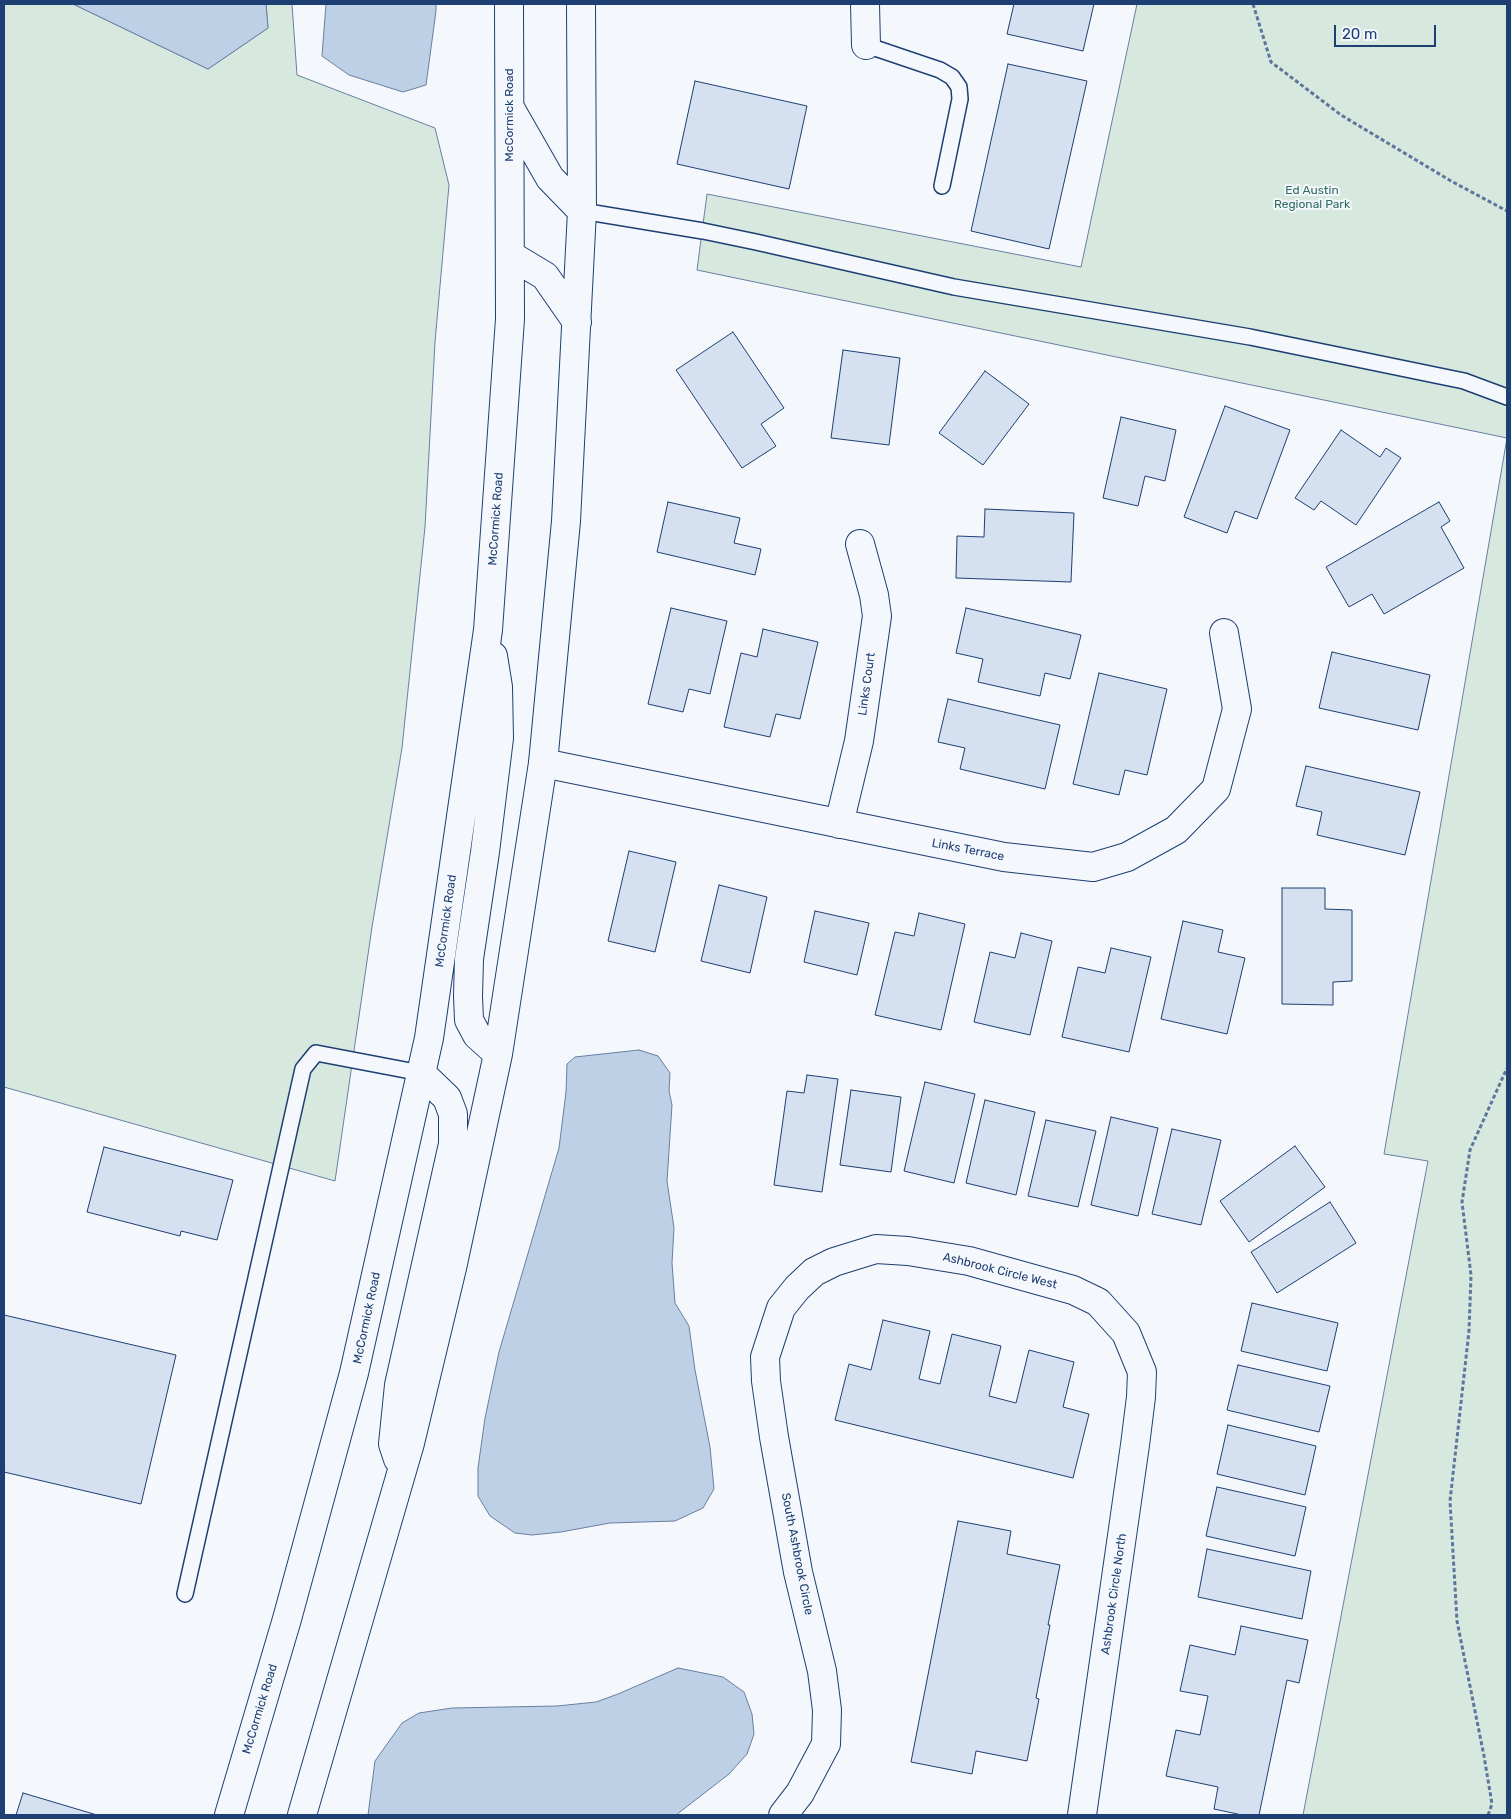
<!DOCTYPE html>
<html>
<head>
<meta charset="utf-8">
<style>
  body { margin:0 }
  #map { position:relative; width:1511px; height:1819px; overflow:hidden; background:#f4f7fb; font-family:Rubik,sans-serif }
  canvas { display:block }
  .frame { position:absolute; inset:0; border:5px solid #1d3f73; pointer-events:none }
  .scale { position:absolute; left:1334px; top:25px; width:102px; height:22px; box-sizing:border-box; border:2px solid #1d3f73; border-top:0; padding-left:6px; font-size:15px; line-height:18px; white-space:nowrap; color:#1d3f73; -webkit-text-stroke:4px #f4f7fb; paint-order:stroke }
</style>
</head>
<body>
<div id="map">
<canvas width="1511" height="1819"></canvas>
<div class="frame"></div>
<div class="scale">20 m</div>
</div>
<script>
const ctx = document.querySelector('canvas').getContext('2d');
ctx.lineJoin = 'round';
function paint(path, color) { ctx.fillStyle = color; ctx.fill(path, 'evenodd'); }
const poly = rows => new Path2D(rows.map(r => 'M' + r).join(''));
function trace(path, color, width, dash) { ctx.strokeStyle = color; ctx.lineWidth = width; ctx.lineCap = dash ? 'butt' : 'round'; ctx.setLineDash(dash || []); ctx.stroke(path); }
function write(font, color, halo, rows, align = 'center') {
  ctx.font = font + ' Rubik,sans-serif'; ctx.lineWidth = 4; ctx.setLineDash([]); ctx.textBaseline = 'middle'; ctx.strokeStyle = halo; ctx.fillStyle = color; for (const [text, x, y, turn = 0] of rows) {
    ctx.save(); ctx.translate(x, y); ctx.rotate((+turn || 0) * Math.PI / 180); ctx.textAlign = isNaN(turn) ? turn : align; if (halo) ctx.strokeText(text, 0, 0); ctx.fillText(text, 0, 0); ctx.restore();
  }
}
const green = poly([
  [4,4,73,4,208,69,268,28,266,4,292,4,297,75,435,128,449,185,435,342,425,527,402,748,372,927,335,1181,4,1087,4,4],
  [1137,4,1507,4,1507,438,697,270,707,194,1081,267,1137,4],
  [1507,438,1507,1815,1303,1815,1428,1161,1384,1154,1507,438]
]);
paint(green, '#d7e8df');
trace(green, '#687fa3', 1);
const water = poly([
  [73,4,266,4,268,28,208,69,73,4],
  [326,4,436,4,436,11,426,85,403,92,349,75,322,56,326,4],
  [639,1050,658,1056,670,1073,669,1091,672,1105,667,1181,674,1228,672,1263,675,1303,689,1326,695,1370,710,1447,714,1489,703,1508,675,1521,610,1523,561,1532,532,1535,515,1533,490,1516,478,1496,478,1468,485,1418,499,1352,559,1148,566,1092,567,1064,575,1057,639,1050],
  [678,1668,723,1677,744,1692,752,1714,754,1734,747,1754,729,1774,676,1815,368,1815,375,1761,402,1723,419,1713,452,1708,557,1706,596,1702,618,1694,678,1668]
]);
paint(water, '#bed0e5');
trace(water, '#687fa3', 1);
const building = poly([
  [1014,4,1094,4,1083,51,1007,34,1014,4],
  [1008,64,1087,81,1049,249,971,231,1008,64],
  [695,81,807,106,789,189,677,164,695,81],
  [733,332,784,408,761,424,776,446,742,468,676,370,733,332],
  [843,350,900,358,889,445,831,438,843,350],
  [985,371,1029,404,983,465,939,433,985,371],
  [1225,406,1290,430,1257,519,1235,511,1227,533,1184,517,1225,406],
  [1121,417,1176,430,1165,481,1145,476,1138,506,1103,498,1121,417],
  [1341,430,1380,457,1386,448,1401,458,1356,525,1321,501,1314,510,1295,498,1341,430],
  [668,502,740,518,734,543,761,549,755,575,657,552,668,502],
  [1439,502,1450,521,1441,527,1464,568,1384,614,1372,594,1349,607,1326,567,1439,502],
  [985,509,1074,513,1071,582,956,578,957,536,984,537,985,509],
  [671,608,727,621,710,694,689,689,683,712,648,704,671,608],
  [966,608,1081,635,1070,679,1045,673,1040,696,978,682,983,659,956,653,966,608],
  [763,629,818,642,800,719,776,714,770,737,724,727,741,653,757,657,763,629],
  [1332,652,1430,675,1418,730,1319,708,1332,652],
  [1099,673,1167,689,1147,775,1125,770,1119,795,1073,784,1099,673],
  [948,699,1060,725,1045,789,960,769,965,748,938,742,948,699],
  [1306,766,1420,792,1405,855,1317,835,1322,812,1296,806,1306,766],
  [629,851,676,862,655,952,608,941,629,851],
  [719,885,767,897,750,973,701,961,719,885],
  [1282,888,1325,888,1325,909,1352,910,1352,981,1333,982,1333,1005,1282,1004,1282,888],
  [815,911,869,923,857,975,804,962,815,911],
  [919,913,965,924,941,1030,875,1015,895,932,914,936,919,913],
  [1183,921,1223,930,1218,952,1245,958,1227,1034,1161,1019,1183,921],
  [1021,933,1052,941,1030,1035,974,1022,990,952,1015,958,1021,933],
  [1111,948,1151,957,1129,1052,1062,1037,1078,967,1105,973,1111,948],
  [807,1075,838,1079,822,1192,774,1185,787,1091,804,1093,807,1075],
  [925,1082,975,1094,954,1183,904,1171,925,1082],
  [851,1090,901,1097,891,1172,840,1165,851,1090],
  [985,1100,1035,1112,1016,1195,966,1183,985,1100],
  [1111,1117,1158,1128,1138,1216,1091,1205,1111,1117],
  [1046,1120,1096,1131,1078,1207,1028,1196,1046,1120],
  [1172,1129,1221,1140,1201,1225,1152,1214,1172,1129],
  [1295,1146,1325,1187,1249,1242,1220,1201,1295,1146],
  [104,1147,233,1180,217,1240,181,1231,180,1236,87,1212,104,1147],
  [1330,1202,1356,1243,1277,1293,1251,1252,1330,1202],
  [1252,1303,1338,1323,1327,1371,1241,1351,1252,1303],
  [4,1315,176,1355,141,1504,4,1472,4,1315],
  [883,1320,930,1331,919,1379,940,1384,952,1334,1001,1346,989,1396,1016,1403,1029,1350,1074,1362,1063,1407,1089,1414,1073,1478,835,1420,849,1364,871,1370,883,1320],
  [1238,1365,1330,1386,1319,1432,1227,1410,1238,1365],
  [1228,1425,1316,1446,1305,1495,1217,1474,1228,1425],
  [1217,1487,1306,1507,1295,1556,1206,1536,1217,1487],
  [958,1521,1011,1531,1007,1554,1060,1565,1048,1625,1050,1625,1036,1698,1039,1699,1027,1761,976,1751,972,1774,911,1762,958,1521],
  [1207,1549,1311,1571,1302,1619,1198,1597,1207,1549],
  [1241,1626,1308,1640,1299,1683,1287,1680,1259,1815,1242,1815,1214,1809,1218,1787,1166,1776,1176,1730,1200,1735,1208,1696,1180,1691,1190,1645,1235,1655,1241,1626],
  [23,1793,97,1815,16,1815,23,1793]
]);
paint(building, '#d5e0f0');
trace(building, '#1d3f73', 1);
const lane = poly([
  [866,45,940,70,952,77,959,87,960,99,942,186],
  [582,211,703,231,756,242,954,287,1250,337,1464,381,1507,397],
  [185,1594,303,1069,316,1053,421,1073]
]);
const street = poly([
  [865,4,866,45],
  [543,763,1004,857,1093,867,1127,857,1176,830,1216,789,1237,709,1224,633],
  [839,824,859,741,877,616,874,595,860,544],
  [783,1815,800,1793,826,1744,827,1710,822,1671,798,1572,774,1437,766,1381,765,1357,781,1308,797,1288,814,1272,834,1262,876,1249,908,1251,969,1261,1073,1290,1098,1302,1126,1333,1142,1372,1141,1397,1135,1445,1082,1815]
]);
const primary = poly([
  [510,108,550,178,582,211],
  [510,255,545,276,577,322],
  [493,656,498,687,499,738,485,852,469,959,468,996,469,1020,477,1035,498,1054],
  [398,1459,393,1444,399,1385,453,1144,453,1114,447,1098,421,1073],
  [229,1815,287,1619,354,1373,429,1038,488,630,510,319,509,4],
  [302,1815,410,1443,452,1268,498,1054,543,763,566,521,582,211,581,4]
]);
trace(lane, '#1d3f73', 18);
trace(street, '#1d3f73', 30);
trace(primary, '#1d3f73', 30);
trace(poly([
  [1253,4,1271,62,1341,115,1451,181,1507,211],
  [1488,1815,1492,1804,1484,1756,1457,1621,1450,1501,1469,1331,1471,1275,1462,1202,1470,1150,1507,1068]
]), '#5e769c', 3, [4, 2.5]);
trace(lane, '#f4f7fb', 15);
trace(street, '#f4f7fb', 28);
trace(primary, '#f4f7fb', 28);
write('12px', '#1d3f73', '#f4f7fb', [
  ["McCormick Road",510,115,-90],
  ["McCormick Road",496,519,-86],
  ["Links Court",867,684,-82],
  ["Links Terrace",968,850,11],
  ["McCormick Road",446,921,-82],
  ["Ashbrook Circle West",1000,1271,14],
  ["McCormick Road",367,1318,-78],
  ["South Ashbrook Circle",797,1554,79],
  ["Ashbrook Circle North",1114,1594,-82],
  ["McCormick Road",260,1709,-73]
]);
write('12px', '#2c6c60', '#f4f7fb', [
  ["Ed Austin",1312,191],
  ["Regional Park",1312,205]
]);
</script>
</body>
</html>
